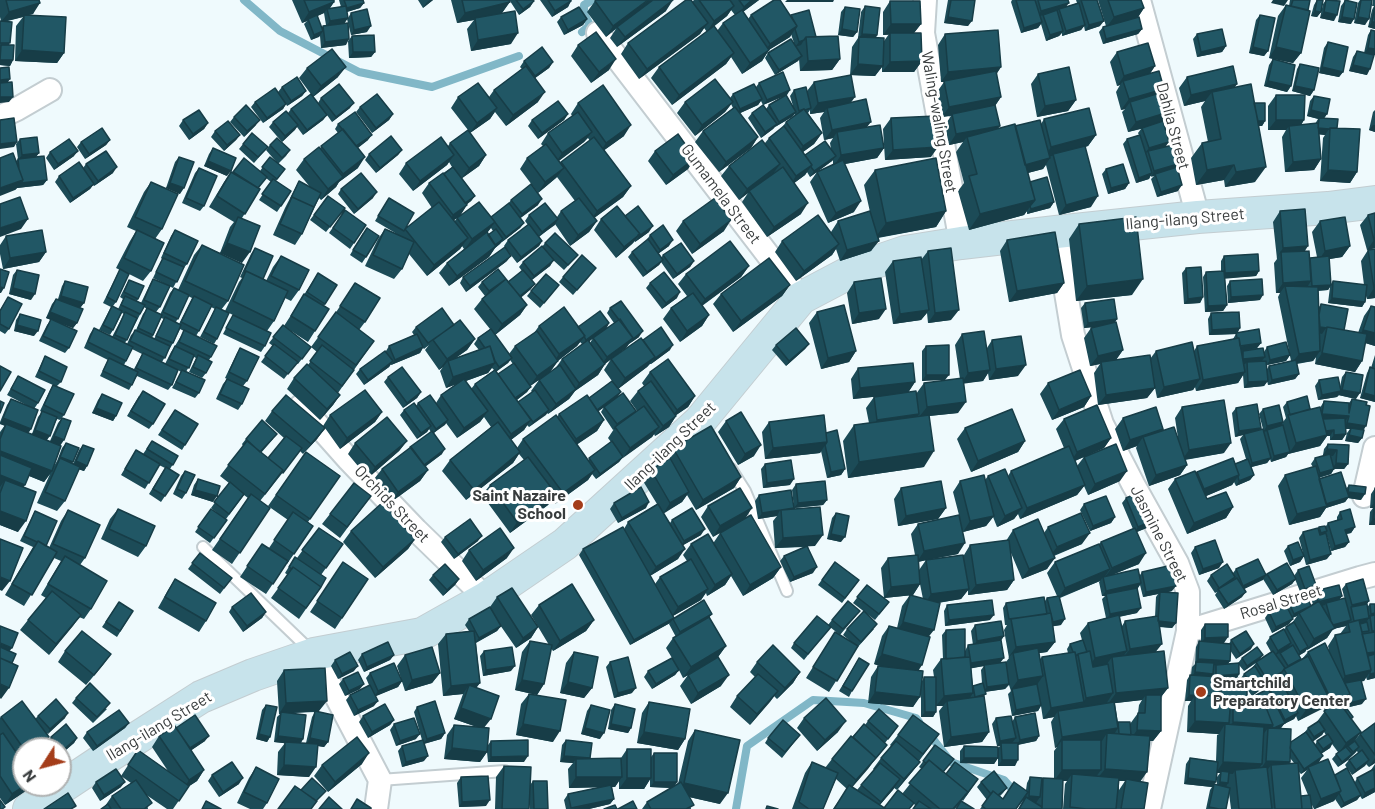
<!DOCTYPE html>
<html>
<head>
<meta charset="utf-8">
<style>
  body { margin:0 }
  #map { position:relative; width:1375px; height:809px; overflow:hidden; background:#effafd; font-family:Barlow,sans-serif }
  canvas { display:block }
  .north { position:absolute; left:12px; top:737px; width:60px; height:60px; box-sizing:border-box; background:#fff; border:2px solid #afb1b1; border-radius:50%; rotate:234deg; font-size:16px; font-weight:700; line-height:24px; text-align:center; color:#383c3d }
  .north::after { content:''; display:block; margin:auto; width:21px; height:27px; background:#a43d1a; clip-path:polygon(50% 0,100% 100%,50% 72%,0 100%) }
</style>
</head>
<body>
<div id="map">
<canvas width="1375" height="809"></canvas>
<div class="north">N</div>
</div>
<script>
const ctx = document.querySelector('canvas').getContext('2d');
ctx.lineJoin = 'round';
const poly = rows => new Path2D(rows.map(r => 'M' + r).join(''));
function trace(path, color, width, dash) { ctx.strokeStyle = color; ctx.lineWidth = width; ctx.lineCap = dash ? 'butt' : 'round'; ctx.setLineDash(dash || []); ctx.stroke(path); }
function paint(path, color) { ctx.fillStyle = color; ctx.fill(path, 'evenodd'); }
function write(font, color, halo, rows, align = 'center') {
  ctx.font = font + ' Barlow,sans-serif'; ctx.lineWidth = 6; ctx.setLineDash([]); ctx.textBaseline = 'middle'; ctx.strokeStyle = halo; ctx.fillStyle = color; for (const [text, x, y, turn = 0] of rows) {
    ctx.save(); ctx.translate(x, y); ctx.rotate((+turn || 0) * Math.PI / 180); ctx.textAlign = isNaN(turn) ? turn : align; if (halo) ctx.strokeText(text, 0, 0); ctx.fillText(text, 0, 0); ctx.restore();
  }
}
trace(poly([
  [244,0,280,31,359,72,432,87,519,56],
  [582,32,590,25,584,14,584,5,592,0],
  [929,734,951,762,1004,780,1030,809],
  [736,809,747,746,813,700,864,703,916,718,919,722]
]), '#81b7c7', 8);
const lane = poly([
  [731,469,745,491,787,591],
  [203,547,311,651],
  [380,780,505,771]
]);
const street = poly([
  [925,0,923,33,961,243],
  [1139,0,1198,217],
  [598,33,801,298],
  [0,117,17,109,50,90],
  [1056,232,1073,335,1102,424,1133,484,1177,563,1188,592,1188,631,1149,809],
  [301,406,349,460,416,530,486,598],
  [1364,496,1375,448],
  [1188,631,1360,578,1375,574],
  [314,654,380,780,376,809]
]);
const secondary = poly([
  [29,809,98,763,201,697,253,675,314,654,422,634,486,598,565,544,700,421,801,298,858,268,905,252,961,243,1056,232,1198,217,1328,208,1375,202]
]);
trace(lane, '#c3cdd1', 14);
trace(street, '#c3cdd1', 26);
trace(secondary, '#c3cdd1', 34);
trace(lane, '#fff', 10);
trace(street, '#fff', 22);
trace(secondary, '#c7e3eb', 32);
paint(poly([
  [0,0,39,0,33,14,29,15,64,53,57,63,15,61,16,26,23,17,4,22,13,60,10,66,0,65,0,21,1,21,0,17],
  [292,0,334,0,334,2,330,8,341,7,339,0,363,0,364,3,360,8,347,12,348,18,351,13,367,32,351,35,347,19,344,23,346,45,321,48,320,36,311,40,304,24,307,21,302,23],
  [324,13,326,25,323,26,322,28,317,16],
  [418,0,433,0,423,8],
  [451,0,533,0,534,1,530,7,519,15,510,1,502,13,511,44,471,51,467,29,474,20,457,23],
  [540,0,571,0,568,7,552,17],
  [694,0,759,0,743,12,748,19,751,15,790,16,791,15,840,59,832,70,800,71,799,59,798,61,775,75,765,58,768,53,794,43,791,34,790,37,769,50,762,61,742,74,731,57,726,64,672,105,651,78,659,67,707,32,704,28,700,34,639,79,621,54,628,43,692,2],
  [731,10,735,15,723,23,717,31,714,26,727,16],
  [948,0,975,0,968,26,944,23],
  [1012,0,1068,0,1066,7,1077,3,1076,0,1097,0,1100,26,1085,31,1084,26,1081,30,1062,36,1062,33,1059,36,1046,41,1041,24,1038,28,1021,33,1011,2],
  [1098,0,1141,0,1144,8,1137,18,1142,29,1138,34,1103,44,1099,32,1103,27,1106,26],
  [1290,0,1310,0,1301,53,1293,63,1269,58,1278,16,1286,5,1289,6],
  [1317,0,1321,12,1317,17,1311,16,1314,5],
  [1326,0,1334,0,1334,21,1320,18,1323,4],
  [1360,0,1372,0,1365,25,1354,23,1358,3],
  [1373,0,1375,0,1375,29,1368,27,1372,10,1374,6,1372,6],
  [595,1,666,11,617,47,610,38,616,29,606,37,587,12],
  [890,1,921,24,914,33,922,61,914,72,882,72,882,66,875,76,850,75,852,47,858,38,861,12,865,6,877,35,876,38,884,41,889,34,883,35,883,12],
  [1349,1,1351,24,1338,22,1341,6,1344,2],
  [845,7,857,32,853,37,838,35,841,12],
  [1260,15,1268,51,1264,56,1249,53,1256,20],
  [561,17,587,19,583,25,564,35,557,22],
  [1371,30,1375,31,1375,55,1365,53,1367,75,1349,71,1353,57,1357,51,1364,53,1368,35],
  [945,34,1001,67,996,74,1001,97,995,106,998,129,1041,124,1044,119,1096,135,1088,146,1085,147,1091,207,1059,215,1046,165,1043,169,1028,173,1030,182,1054,202,1050,208,1027,214,1027,211,1024,215,969,230,958,191,964,183,956,152,963,142,949,145,945,125,951,116,942,117,937,92,944,82,941,82,938,45],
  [1197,34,1226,46,1222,52,1197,57,1193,39],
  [352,36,375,52,371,57,349,58,348,41],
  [1328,42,1343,72,1339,77,1319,73,1324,48],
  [578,45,609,70,591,83,571,56],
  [1117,52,1155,66,1150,73,1164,89,1162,92,1163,121,1166,147,1178,164,1176,167,1178,191,1157,197,1151,179,1154,176,1150,176,1149,179,1136,183,1123,144,1127,139,1139,135,1138,133,1141,129,1128,132,1122,112,1125,109,1121,110,1116,92,1120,85,1117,86,1110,62],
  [1273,59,1291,86,1287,92,1264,86,1269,65],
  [524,61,553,62,549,68,535,78,538,102,506,126,495,112,490,119,470,133,486,155,479,166,462,178,475,196,471,201,467,204,460,216,453,220,454,222,457,218,491,217,508,204,511,200,538,205,520,218,524,223,520,228,502,242,495,248,489,257,449,286,439,273,447,263,464,249,462,246,460,249,427,276,409,254,402,269,394,279,365,266,378,239,385,229,397,234,375,221,389,198,405,229,432,208,422,193,429,183,452,167,449,162,447,165,413,191,399,174,406,163,448,146,450,143,468,130,451,108,458,97,489,97,494,90,522,69,520,67],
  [491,228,493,231,488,235,487,233],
  [1300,64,1314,90,1310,96,1292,91,1297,69],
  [307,68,338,77,313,97,299,78],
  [1038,74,1076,100,1068,111,1037,117,1031,84],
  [1187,77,1235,87,1254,103,1265,121,1262,126,1259,126,1255,182,1225,187,1224,180,1196,185,1191,158,1202,143,1208,142,1201,107,1205,101,1184,106,1179,88],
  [814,82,851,102,867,127,884,148,877,158,845,164,854,212,828,223,810,182,817,172,810,177,807,172,805,175,794,183,801,214,767,237,742,202,748,193,739,200,721,176,729,166,765,143,769,138,781,129,786,122,795,115,795,114,792,117,775,127,773,129,761,138,748,118,752,113,766,109,769,105,783,96,763,105,761,101,758,105,740,113,758,137,751,148,719,172,695,142,703,131,733,108,731,104,725,112,695,136,677,113,685,102,730,98,733,94,756,87,759,83,790,90,786,95,793,106,790,96,794,90,807,91],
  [810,110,810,114,824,112,820,118,824,140,833,138,830,143,831,149,805,155,803,152,814,144,822,133,808,113],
  [833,160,833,165,817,172,832,161],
  [282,87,306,91,302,96,287,106,286,104,283,109,263,123,251,107,255,102,278,92],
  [1276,95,1304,120,1301,125,1315,124,1318,119,1307,116,1310,101,1314,96,1327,114,1324,118,1337,128,1357,172,1350,183,1320,181,1323,138,1325,135,1319,134,1321,159,1314,170,1285,172,1282,137,1286,130,1268,130,1268,106],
  [321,98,350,108,332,122,327,115,323,120,303,135,297,127,282,142,269,127,273,122,288,113,291,109,318,103],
  [578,103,624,136,604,150,631,186,623,197,594,218,597,221,589,232,570,246,555,224,539,237,542,241,539,246,517,263,504,246,508,240,528,225,525,221,529,215,557,217,561,211,575,201,557,177,538,193,520,169,527,158,543,146,541,144,548,133,572,116,571,114],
  [588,138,590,141,560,163,558,161,584,142],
  [360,107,393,114,389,120,372,133,356,112],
  [1375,110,1375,132,1369,130,1373,112],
  [568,114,564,120,538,139,528,126,532,120],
  [234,117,256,125,244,137,230,122],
  [891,118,931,157,885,160,883,129],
  [183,120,208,123,204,129,189,140,179,126],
  [338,124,368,140,358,148,358,168,339,182,336,187,321,200,319,198,302,234,295,245,273,235,285,208,299,181,310,187,296,170,304,159,320,148,338,133,335,129],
  [215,131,240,135,236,140,224,151,211,137],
  [20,139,39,153,36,157,47,180,43,185,17,188,15,190,16,161,18,159,16,144],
  [110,140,106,145,85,159,77,147,81,142],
  [243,144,268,147,254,163,239,149],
  [270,145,290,150,286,156,278,164,266,150],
  [213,148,227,176,204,166,209,154],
  [402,150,398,155,376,173,365,160,369,154],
  [655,151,695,158,688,169,666,185,648,161],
  [50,152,74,156,54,170,46,158],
  [179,157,180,194,166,188,175,162],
  [270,157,285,169,276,181,291,191,277,212,259,200,271,182,266,178,258,188,260,189,242,218,242,263,222,254,228,301,221,310,217,339,214,344,200,337,215,309,211,307,199,331,196,336,211,357,209,360,206,373,202,378,189,372,196,358,194,357,186,372,199,393,195,398,172,388,181,372,178,370,172,385,168,390,137,376,129,390,100,376,108,360,84,348,90,334,94,328,112,337,124,314,122,313,113,330,110,335,99,330,111,307,103,303,117,275,120,270,116,268,130,241,136,231,127,227,144,192,151,182,162,229,155,239,151,271,143,281,129,274,116,302,113,306,118,309,123,299,120,297,126,285,129,280,138,299,137,301,141,303,150,284,153,279,160,307,156,312,160,315,170,293,174,288,178,290,194,255,202,245,220,253,230,227,234,222,209,207,224,182,231,172,233,173,260,171],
  [188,296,192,298,179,324,176,322],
  [144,307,147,309,143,314,136,330,131,335,127,344,125,343],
  [161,318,164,319,154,339,152,338],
  [180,329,184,331,175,346,171,352,165,364,162,362,173,343],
  [132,349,142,354,134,369,124,365],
  [86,164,113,173,94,186,93,185,90,189,70,203,55,182,59,176,83,168],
  [199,168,204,206,200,211,182,203,195,173],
  [1106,169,1129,183,1125,189,1108,194,1102,174],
  [875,170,946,211,936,227,878,238,871,251,840,261,836,249,832,255,796,281,775,252,782,241,831,233,831,232,838,221,870,212,864,185],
  [341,189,373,198,354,214,338,194],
  [328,196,345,208,326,232,310,220],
  [345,210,366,225,350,249,329,233],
  [1280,211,1310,258,1317,257,1312,232,1320,221,1350,246,1342,257,1329,259,1331,284,1333,281,1364,285,1361,261,1368,250,1375,249,1375,298,1367,299,1366,296,1365,302,1362,307,1328,303,1330,287,1328,290,1318,291,1319,307,1321,304,1344,330,1358,333,1364,316,1371,306,1375,346,1365,343,1362,361,1355,372,1315,364,1316,357,1313,361,1297,364,1299,374,1295,379,1268,385,1267,381,1264,386,1244,388,1243,375,1238,383,1196,391,1195,387,1193,390,1157,398,1155,388,1147,398,1098,405,1094,373,1100,364,1090,366,1084,338,1091,328,1093,327,1084,328,1081,308,1085,303,1117,319,1115,322,1123,350,1116,360,1150,359,1156,351,1194,351,1197,346,1233,339,1236,334,1209,335,1208,319,1211,313,1240,328,1237,332,1261,343,1257,348,1264,352,1267,347,1290,355,1286,361,1267,365,1267,369,1269,366,1291,361,1278,297,1280,293,1276,293,1274,263,1277,259,1273,222],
  [1375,213,1375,248,1367,250,1360,225,1368,215],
  [625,216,649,232,635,242,635,241,632,244,616,258,594,230,601,219],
  [683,221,724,231,692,254,676,231],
  [1079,224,1132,295,1076,301,1069,239],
  [175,230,187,264,183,269,173,288,153,278,162,259,161,258,171,236],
  [363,233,366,257,362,263,350,255],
  [650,235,669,246,658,254,661,258,663,255,694,261,690,267,673,279,661,262,659,265,643,277,628,257,632,252,646,241],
  [6,236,46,252,39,262,3,269,0,254,0,245],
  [1007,240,1064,283,1057,293,1009,302,1000,251],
  [545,243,578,255,564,270,553,260,550,266,532,280,531,289,521,297,527,305,520,315,495,335,509,354,515,346,534,333,539,326,578,327,609,323,606,329,589,341,590,343,593,338,614,323,607,313,610,308,639,337,629,344,626,348,605,364,598,375,575,391,569,399,548,414,547,413,529,427,527,425,524,430,511,440,517,448,523,439,557,417,559,414,589,398,612,381,604,370,611,359,643,340,670,350,651,364,650,364,647,367,618,389,621,392,617,397,633,414,637,411,630,401,638,391,644,386,642,383,650,372,695,396,688,407,676,415,676,416,669,427,655,436,654,434,652,437,622,458,619,462,596,479,592,474,588,480,555,504,552,499,548,505,510,533,482,495,490,485,524,460,519,454,513,463,466,500,442,471,450,460,491,427,484,417,480,422,457,438,446,423,434,433,442,454,425,467,428,470,420,481,391,502,374,479,382,469,431,432,429,429,427,432,417,439,400,415,404,410,416,406,418,403,436,403,441,395,456,384,446,388,440,371,443,367,439,370,425,350,429,345,424,349,423,348,420,353,391,365,391,364,389,367,364,385,356,374,360,369,386,351,389,346,414,335,412,332,416,327,454,325,475,339,467,350,456,358,479,350,474,344,478,338,490,329,474,309,482,299,485,296,478,287,482,282,506,279,503,282,508,282,522,271,519,267,523,262,542,247],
  [580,342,582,344,562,359,555,369,539,380,531,391,532,392,518,402,517,400,527,392,530,386,550,372,558,361,577,346],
  [510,360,513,364,498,374,496,372,508,363],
  [492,368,494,370,475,384,471,389,466,381,488,373],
  [604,407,601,412,613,430,614,429,608,438,611,442,588,460,577,444,597,431,604,420,598,411],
  [255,248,263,279,266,281,273,267,281,256,299,290,291,301,285,298,274,321,267,331,265,346,261,352,223,334,233,315,225,311,239,282,242,278,240,277,251,254],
  [928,251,951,320,928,323,927,313,921,320,893,324,885,272,893,261,921,260],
  [1224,256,1259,271,1256,276,1225,278,1227,305,1223,311,1205,312,1203,277,1206,272,1221,271,1221,261],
  [507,261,466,292,460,283,463,277],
  [749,266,741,277,702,306,709,315,702,326,680,342,663,319,671,308,687,296,678,284,686,274],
  [596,268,573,295,559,282,563,277],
  [1186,268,1203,297,1200,303,1184,304,1182,273],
  [17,270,31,300,9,294,13,275],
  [318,273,337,285,324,306,315,331,308,342,288,329,311,347,298,364,296,363,284,379,261,362,273,346,269,343,283,325,284,326],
  [65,281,84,303,80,308,77,323,73,328,53,320,69,348,65,353,39,341,47,325,51,320,46,318,52,304,56,299,58,299,62,286],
  [1230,281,1260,300,1228,303,1227,286],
  [854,282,879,319,852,324,847,293],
  [355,283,365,322,359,330,374,341,338,393,340,395,333,405,320,420,287,389,294,378,308,365,317,352,311,347,333,317],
  [650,283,677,298,662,309,646,288],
  [559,285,540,308,527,296,531,291],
  [790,285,782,296,733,332,713,304,721,294],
  [8,297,9,329,5,334,0,331,0,310],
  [817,312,856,351,849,362,821,369,809,323],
  [20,314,34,336,14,331,16,320],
  [962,334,987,348,992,340,1018,376,989,380,988,373,983,381,963,383,958,413,929,416,924,467,848,478,843,441,854,425,869,423,866,408,874,397,892,395,853,399,851,379,858,368,915,382,908,392,916,394,924,383,960,379,955,345],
  [809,344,805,349,786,366,772,350,776,345],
  [926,346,949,375,922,381,922,351],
  [240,348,247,381,243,386,225,378,237,353],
  [1375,355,1375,402,1360,398,1367,373,1370,367,1371,368],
  [45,356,61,382,57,386,64,415,60,420,57,419,47,440,50,441,58,423,62,418,60,445,54,466,57,461,62,448,66,443,72,463,73,464,79,450,83,445,87,466,84,471,78,469,65,501,57,511,37,503,50,474,44,482,29,476,23,487,18,532,0,525,0,432,5,425,0,424,0,422,7,405,11,399,31,429,28,433,32,434,38,417,42,412,40,411,50,390,53,385,35,377,42,362],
  [1346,372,1356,399,1339,395,1337,397,1318,400,1315,386,1319,380,1340,387,1342,377],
  [18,376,38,403,34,409,7,395],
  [388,377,421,392,417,398,403,408,384,382],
  [227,379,242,404,238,410,216,399,223,384],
  [1048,383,1091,396,1084,407,1052,420,1040,394],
  [102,394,116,416,113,421,92,413,98,400],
  [139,396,153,424,149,429,127,416],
  [1352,399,1363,430,1362,438,1358,443,1345,441,1347,433,1350,429,1345,429,1346,434,1342,440,1330,440,1330,436,1327,436,1320,446,1288,454,1286,457,1271,462,1270,459,1267,463,1251,467,1254,475,1250,480,1236,486,1234,482,1232,485,1206,496,1207,499,1233,507,1226,518,1187,534,1168,489,1175,479,1196,473,1197,472,1235,464,1246,459,1240,439,1243,435,1235,437,1232,413,1236,408,1261,428,1259,430,1263,429,1259,414,1263,409,1283,422,1286,418,1283,407,1287,402,1310,409,1320,408,1324,401,1349,403],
  [1182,407,1224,453,1185,460,1187,465,1180,475,1149,486,1136,448,1137,446,1123,451,1115,429,1123,418,1163,429,1162,431,1178,438,1175,418],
  [175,410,185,445,182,450,158,435],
  [272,411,324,428,323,426,330,415,382,412,375,422,340,449,325,428,317,439,303,454,300,451,260,501,270,508,232,564,212,550,248,498,244,495,226,519,227,520,210,543,195,532,211,509,218,514,211,508,229,483,220,476,243,446,242,444,246,439,273,439,261,453,268,458,284,438,265,421],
  [1064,419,1111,438,1104,448,1075,461,1077,466,1084,457,1120,481,1088,495,1084,486,1077,495,1020,519,1018,514,1014,519,997,527,993,517,986,526,963,532,958,554,926,560,964,555,970,545,1006,541,1013,530,1044,533,1048,527,1082,544,1054,556,1047,569,1022,579,1011,553,1014,580,1007,590,968,595,968,590,961,599,938,603,918,670,922,681,924,677,934,677,933,670,941,659,943,659,942,635,946,630,965,651,968,645,973,645,971,631,975,625,1004,636,1001,640,1000,663,1006,662,1009,658,1004,630,1007,625,1005,625,1003,608,1006,603,1045,601,1047,598,1057,596,1047,573,1055,562,1099,544,1101,542,1133,529,1122,503,1126,498,1152,521,1149,527,1137,532,1139,564,1112,575,1140,575,1142,572,1172,591,1168,592,1176,623,1172,628,1159,627,1156,652,1168,688,1161,697,1161,731,1153,741,1149,741,1140,782,1144,809,1063,809,1065,784,1067,781,1063,781,1062,809,1018,809,1025,798,1026,795,1016,809,980,809,987,800,977,787,981,782,1007,788,1003,793,1000,796,1003,799,1026,790,1027,783,1030,777,1041,780,1043,778,1054,779,1054,751,1057,747,1055,748,1051,722,1054,717,1043,719,1041,706,1038,711,1012,716,1008,694,1011,691,1009,685,1005,689,985,692,986,694,984,696,989,732,982,742,944,747,939,711,943,706,936,706,936,712,933,717,921,717,921,693,913,707,868,703,871,677,878,666,882,667,874,664,882,636,889,626,897,628,902,606,910,595,923,599,920,584,913,595,884,598,881,568,888,558,915,555,911,534,918,524,959,515,953,492,960,481,985,480,988,476,1008,476,1011,471,1064,448,1056,429],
  [926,560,919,570,918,562],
  [1100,581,1099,582,1102,596,1105,596,1102,599,1106,618,1088,623,1080,633,1082,640,1070,644,1067,649,1068,653,1042,657,1040,659,1039,653,1047,652,1055,642,1053,626,1061,625,1060,598],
  [1140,585,1143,597,1158,594,1156,597,1155,617,1125,621,1122,626,1119,617,1137,613,1138,588],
  [984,666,981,670,982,683,973,686,971,668],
  [1142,700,1139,705,1138,713,1130,724,1118,723,1115,703],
  [1119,781,1125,781,1119,790],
  [726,421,754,456,738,465,718,432],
  [769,422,826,433,845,469,841,475,827,478,821,451,820,453,765,459,762,432],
  [965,428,1025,441,1018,452,971,472,957,439],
  [152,441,178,456,170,469,165,496,161,502,149,494,165,468,159,465,145,489,121,475,136,450,143,454],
  [407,441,399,451,368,478,348,454,355,443],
  [1328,444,1349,445,1348,464,1344,469,1334,469,1331,474,1319,478,1319,479,1346,489,1349,485,1361,500,1348,498,1345,502,1326,508,1320,517,1289,525,1278,486,1285,475,1313,467,1311,464,1315,458,1326,455,1323,455,1324,449],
  [673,448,741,477,734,488,696,510,687,495,682,502,663,513,670,523,672,520,701,535,683,545,678,559,650,576,655,584,660,577,687,561,683,555,691,544,714,542,720,533,781,567,773,578,743,596,731,576,725,585,707,596,706,593,701,600,673,616,674,618,709,618,726,646,718,657,683,678,679,670,675,675,652,689,644,677,648,671,672,658,666,648,673,638,676,637,669,624,670,623,630,645,579,555,583,549,624,529,628,522,657,504,643,481,651,470,666,460,666,459],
  [306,452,340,476,308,522,313,526,287,564,286,564,266,594,240,577,262,544,269,548,288,520,268,506],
  [765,464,790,485,763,488,761,469],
  [185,471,186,493,182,499,173,494,181,476],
  [198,479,213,502,191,495,194,485],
  [796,484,827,500,823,505,794,508,792,490],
  [901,488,946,508,938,519,898,526,894,499],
  [1375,488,1375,525,1369,525,1370,512,1373,508,1370,508,1371,494],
  [759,495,794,508,815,546,808,546,813,573,790,582,780,561,784,556,805,547,775,548,773,521,777,516,758,519,755,501],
  [371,496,340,538,322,524,330,514],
  [614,503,646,508,618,523,610,509],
  [1084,504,1115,517,1111,523,1090,531,1080,510],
  [708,506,752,508,713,537,701,517],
  [118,509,146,546,138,557,101,539,110,519],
  [68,510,85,558,80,565,91,609,84,619,79,617,49,655,20,630,28,620,46,598,41,595,61,561,54,558,24,606,5,595,33,547,20,541,35,511,46,546,49,548,61,521],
  [1340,512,1355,527,1351,533,1346,534,1349,542,1345,547,1331,551,1326,533,1327,559,1306,565,1299,538,1303,532,1318,529,1319,527,1326,526,1328,523,1337,520,1337,517],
  [836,513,841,542,827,539,832,518],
  [319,528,343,544,321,575,321,587,299,619,271,598,288,575,285,573,295,557,297,558],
  [351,531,415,539,408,549,375,578,343,542],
  [445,537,478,541,454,559,441,542],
  [1288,546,1304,556,1300,562,1290,566,1284,551],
  [1195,547,1219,568,1199,575,1191,553],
  [469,550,507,558,476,581,462,561],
  [200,553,232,578,220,594,188,569],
  [343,562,368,579,335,629,310,612],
  [835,562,859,580,842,603,818,585],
  [1236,569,1266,575,1267,574,1294,576,1298,570,1316,585,1312,590,1301,594,1295,579,1292,584,1273,595,1263,579,1244,589,1242,597,1224,609,1215,595,1217,592,1215,593,1207,581,1211,575,1233,573],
  [433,575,459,579,455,585,443,596,429,580],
  [175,579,206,621,199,632,158,608,168,590],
  [1346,584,1369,601,1367,604,1367,607,1370,604,1375,604,1375,678,1367,680,1366,677,1364,681,1362,681,1362,704,1345,708,1344,703,1341,705,1345,710,1353,717,1351,719,1361,732,1354,741,1360,734,1375,723,1375,763,1369,767,1366,764,1352,775,1348,769,1355,782,1357,778,1371,771,1371,770,1375,764,1375,792,1362,799,1360,796,1357,800,1341,808,1335,799,1334,801,1315,809,1314,809,1311,803,1312,809,1231,809,1229,793,1226,809,1206,809,1210,790,1212,787,1184,784,1186,764,1190,758,1216,761,1217,735,1219,734,1187,732,1188,706,1191,701,1185,701,1187,680,1190,675,1191,675,1192,667,1195,664,1196,647,1199,641,1201,641,1201,630,1205,624,1224,643,1219,643,1229,644,1231,640,1251,649,1236,659,1230,650,1230,661,1228,664,1238,663,1242,658,1259,660,1271,652,1266,643,1270,637,1284,630,1286,627,1292,623,1297,616,1292,618,1289,624,1272,633,1265,618,1269,612,1287,607,1289,603,1311,606,1313,605,1311,597,1315,591,1342,596,1339,600,1348,610,1342,589],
  [1346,626,1340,634,1335,635,1328,646,1329,650,1308,652,1302,659,1300,660,1299,655,1305,652,1307,649,1307,650,1327,638,1333,629],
  [1256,663,1252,668,1244,674,1241,678,1237,678,1239,674,1239,665,1244,671],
  [1278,677,1277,679,1278,683,1268,690,1256,695,1253,699,1246,699,1247,689,1252,696],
  [1323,707,1325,711,1316,723,1308,728,1305,732,1291,742,1281,728,1284,724,1294,719,1296,716,1298,721],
  [1324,732,1326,735,1317,741,1315,745,1312,741,1322,735],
  [1332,744,1338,752,1332,759,1338,767,1348,760,1357,751,1358,753,1349,760,1345,765,1347,768,1335,775,1313,766,1319,762,1321,754,1330,748],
  [1290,758,1294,763,1289,764],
  [1307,770,1301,778,1308,795,1301,796,1299,772,1301,774],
  [1217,773,1220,773,1217,777,1217,785,1214,784],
  [867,585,889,602,875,620,853,603],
  [497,597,538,627,531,638,516,648,498,622,501,626,497,631,476,643,480,683,476,688,488,745,491,741,524,762,488,762,487,752,480,762,444,759,447,735,454,725,477,727,454,719,463,694,443,696,438,644,446,634,469,631,465,625,469,619,490,607],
  [119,602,133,611,117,637,102,627],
  [539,605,594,620,586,631,553,651,551,648,544,684,537,695,515,690,522,652,530,641,549,645,531,615],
  [947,605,990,620,945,626,944,611],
  [232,607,266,612,262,618,243,632,229,612],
  [856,616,840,635,830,627,804,660,791,648,794,643,828,625,832,620],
  [847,629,874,629,857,648,829,692,806,678,835,632,850,641,843,635],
  [65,651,111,654,103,665,86,685,58,662],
  [484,651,511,671,483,676,480,656],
  [574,652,592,688,584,698,560,693,566,663],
  [362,654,394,655,390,660,364,672,358,660],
  [405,655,440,673,432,683,405,691,397,666],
  [859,658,852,691,849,697,839,691],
  [335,660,354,671,338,679,331,666],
  [610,662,632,693,614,698,606,667],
  [757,662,800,672,793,683,777,699,774,696,750,725,730,707,737,696,755,677,750,672],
  [284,670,319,711,317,712,328,742,324,747,318,746,309,777,277,775,278,752,285,743,274,742,277,717,280,714,279,714,277,681],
  [315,712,312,717,306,743,301,743,303,739,290,713],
  [370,673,402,681,398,687,375,696,374,706,354,716,346,700,350,695,369,685,366,678],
  [688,675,721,686,691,704,680,686],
  [343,679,360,689,345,696,339,684],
  [529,694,553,742,516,735,521,704],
  [76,698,107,709,93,723,72,703],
  [649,702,685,739,678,750,637,743,642,713],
  [615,704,631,728,628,733,608,729,611,710],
  [266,705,270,737,267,742,256,739,262,710],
  [591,705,600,739,581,734,587,711],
  [417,707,445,733,441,739,424,744,424,761,402,767,398,751,402,746,422,740,414,712],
  [38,716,65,718,47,734,49,737,41,748,24,749,24,761,23,762,27,790,5,805,0,798,0,718,1,717,35,719],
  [363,716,394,720,390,725,368,738,359,722],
  [1015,717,1039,736,1036,741,1018,745,1015,766,998,766,998,758,994,764,960,763,960,751,964,746,998,748,1000,746,997,746,992,724,996,718,1012,722],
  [804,718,838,732,817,751,797,728],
  [868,721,898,726,885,743,887,745,883,750,852,787,857,790,874,770,873,769,881,758,891,746,890,745,898,735,939,734,919,761,920,762,912,772,897,790,894,788,880,805,884,808,902,794,922,769,919,767,935,745,944,772,946,774,978,779,963,801,962,800,955,809,913,809,915,805,913,803,909,809,833,809,847,789,836,779,823,809,792,809,805,773,812,762,825,768,832,759,864,724,865,725],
  [129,723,125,728,93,751,83,738,87,732],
  [394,724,416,739,396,746,390,730],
  [176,728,205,741,191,750,204,770,197,781,189,786,173,809,167,809,145,794,148,809,101,809,105,806,112,796,131,783,121,776,121,787,100,801,92,788,96,782,121,776,138,750,168,771,152,747,159,736],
  [695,730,720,804,689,797,691,809,642,809,647,802,672,788,650,787,650,779,644,789,619,789,619,780,615,787,612,787,614,799,610,804,589,809,566,809,564,800,568,794,600,787,569,788,568,769,573,763,560,762,562,745,566,740,590,758,621,758,627,749,651,757,654,753,677,782,674,786,678,784,688,741],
  [800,735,782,758,765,743,768,738],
  [51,737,77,738,74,743,60,755,60,749,53,749,47,742],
  [362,764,328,792,314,776,322,765],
  [504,766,530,785,533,781,548,809,530,809,529,800,529,809,495,809,496,777],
  [256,767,267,803,263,809,250,809,237,803,249,778],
  [212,775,239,784,219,797,208,781],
  [461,777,486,806,459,807,457,783]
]), '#1c4b57');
paint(poly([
  [430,0,433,0,423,8,427,2],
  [648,0,655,0,617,27,606,37,613,26],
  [673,0,666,11,617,47,625,37],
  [752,0,759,0,736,17,744,7],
  [787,0,834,0,833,2,785,2],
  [1273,0,1288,0,1284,6,1271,3],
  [534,1,530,7,519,15,523,9],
  [571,1,568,7,552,17,555,11],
  [334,2,328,11,327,9,324,13,309,20,308,19,307,21,302,23,309,12],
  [510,2,502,13,475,18,474,20,457,23,465,13],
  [40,3,33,14,24,16,24,15,23,17,1,22,9,12],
  [364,3,360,8,343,13,347,8],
  [1069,3,1065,8,1037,17,1041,11],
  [734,6,727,16,707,32,714,21],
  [1144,8,1137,19,1106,28,1114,17],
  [1315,11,1321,12,1317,17,1311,16],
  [1324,12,1337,15,1334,21,1320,18],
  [948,17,972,21,968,26,944,23],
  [1342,17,1354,19,1351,24,1338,22],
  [1358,17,1369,19,1365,25,1354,23],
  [348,18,344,24,326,27,330,21],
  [587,19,583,25,564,35,568,30],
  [1104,21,1100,26,1085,31,1089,25],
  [1042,22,1038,28,1021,33,1024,28],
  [1372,22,1375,22,1375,29,1368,27],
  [708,23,700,34,639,79,647,69],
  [891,24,921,24,913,34,883,35],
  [1085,25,1081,30,1062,36,1066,31],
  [371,26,367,32,351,35,354,30],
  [797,26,790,37,762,54,770,44],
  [842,29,857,32,853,37,838,35],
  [1142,29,1138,34,1103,44,1106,39],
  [323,31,319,37,311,40,314,35],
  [1063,31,1059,36,1046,41,1050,35],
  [518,33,511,44,471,51,478,40],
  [862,34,877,35,873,41,858,39],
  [349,39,346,45,321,48,325,42],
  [804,40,801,45,795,47,799,42],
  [1226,46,1222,52,1197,57,1201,52],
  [1253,47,1268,51,1264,56,1249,53],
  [1276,47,1301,53,1293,63,1269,58],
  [1368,48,1375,49,1375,55,1364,53],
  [22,50,64,53,57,63,15,61],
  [769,50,762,61,742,74,750,63],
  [353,52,375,52,371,57,349,58],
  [734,53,726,64,672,105,679,95],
  [802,56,798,61,775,75,779,70],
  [616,59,609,70,591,83,599,72],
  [840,59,832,70,800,71,808,61],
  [0,60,13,60,10,66,0,65],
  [922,61,914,72,882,72,890,62],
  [553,62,549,68,531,81,535,76],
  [858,64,883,66,875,76,850,75],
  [1353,65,1370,69,1367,75,1349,71],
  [1155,66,1148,77,1123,81,1120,85,1117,86,1124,76],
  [346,67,338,77,313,97,321,86],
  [1001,67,994,78,941,82,948,72],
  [1322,67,1343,72,1339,77,1319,73],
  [10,79,6,85,0,85,0,80],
  [1268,81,1291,86,1287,92,1264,86],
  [1237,84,1230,95,1212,92,1205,101,1184,106,1191,95],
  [1295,86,1314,90,1310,96,1292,91],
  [1164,89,1157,99,1130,102,1125,109,1121,110,1129,99],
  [790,90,787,95,763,105,767,100],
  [306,91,302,96,287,106,291,101],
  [545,92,538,102,506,126,513,115],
  [0,97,13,97,9,102,0,103],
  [855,97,847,108,827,108,824,112,810,114,818,103],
  [1001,97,994,107,942,117,949,107],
  [762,99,758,105,736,115,740,109],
  [1076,100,1068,111,1037,117,1045,106],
  [733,102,725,112,695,136,702,125],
  [354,103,350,108,332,122,336,117],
  [286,104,283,109,263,123,267,118],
  [497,108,490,119,470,133,477,123],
  [1311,110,1327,114,1323,120,1307,116],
  [796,112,792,117,775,127,779,122],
  [1169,112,1162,123,1128,132,1136,122],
  [393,114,389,120,372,133,376,128],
  [568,114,564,120,538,139,542,133],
  [327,115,323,120,303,135,307,130],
  [260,120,256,125,244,137,247,131],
  [1276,120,1304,120,1297,131,1289,126,1286,130,1268,130],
  [1254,121,1265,121,1262,126,1251,126],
  [871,122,863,132,837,132,833,138,824,140,832,130],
  [208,123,204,129,189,140,193,134],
  [777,124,773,129,761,138,765,132],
  [298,125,295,130,282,142,285,136],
  [631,125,624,136,599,154,606,143],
  [1373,125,1375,125,1375,132,1369,130],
  [1000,126,993,136,967,137,963,142,949,145,956,134],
  [1318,128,1329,129,1325,135,1314,134],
  [592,132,584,142,555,164,562,153],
  [822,133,814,144,796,157,803,146],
  [240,135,236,140,224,151,227,145],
  [372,135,368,140,352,152,356,147],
  [1096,135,1088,146,1044,158,1051,147],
  [758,137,751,148,719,172,726,162],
  [110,140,106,145,85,159,89,154],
  [17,142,14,147,0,149,0,144],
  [1169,142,1165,147,1145,153,1149,148],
  [938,147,931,157,885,160,893,150],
  [884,148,877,158,834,166,841,155],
  [402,150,398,155,376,173,380,168],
  [78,151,74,156,54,170,58,164],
  [39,153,35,158,18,160,22,155],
  [454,155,447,165,413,191,420,181],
  [486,155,479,166,461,179,469,168],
  [836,156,832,161,810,177,814,171],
  [365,157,358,168,339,182,336,187,321,200,328,189,339,180,343,174],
  [695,158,688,169,666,185,673,175],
  [1050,158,1043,169,1016,176,1024,165],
  [1321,159,1314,170,1285,172,1293,162],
  [208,161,231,171,227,176,204,166],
  [780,164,773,174,739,200,747,189],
  [1178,164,1174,169,1155,174,1154,176,1151,177,1154,171],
  [812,165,805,175,789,187,796,176],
  [1234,165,1224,180,1196,185,1207,170],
  [117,167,113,173,94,186,98,181],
  [1266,167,1255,182,1225,187,1236,172],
  [564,168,556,178,538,193,545,182],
  [1328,170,1357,172,1350,183,1320,181],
  [1152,173,1149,179,1136,183,1139,178],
  [23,180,47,180,43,185,17,188,15,190,0,196,0,188],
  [170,183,184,188,180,194,166,188],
  [1129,183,1125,189,1108,194,1111,188],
  [94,184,90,189,70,203,73,198],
  [1182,185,1178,191,1157,197,1161,192],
  [631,186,623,197,590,221,597,211],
  [377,192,373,198,354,214,358,209],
  [475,196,471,201,460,210,464,204],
  [1098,196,1091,207,1059,215,1066,205],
  [542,199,538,205,518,220,522,214],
  [1035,200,1024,215,969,230,980,214],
  [861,201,854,212,828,223,836,213],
  [1054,202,1050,208,1027,214,1031,209],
  [808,203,801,214,767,237,774,227],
  [467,205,460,216,446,226,453,215],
  [946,211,936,227,875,238,886,223],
  [28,219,21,229,0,237,0,228],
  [558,219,555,225,538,237,542,232],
  [731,220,724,231,692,254,700,244],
  [597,221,589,232,570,246,578,235],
  [495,222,487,233,465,249,472,239],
  [524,223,520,228,502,242,506,237],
  [653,226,649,232,635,242,639,236],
  [640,234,632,244,616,258,624,247],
  [468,238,460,249,427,276,434,265],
  [503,239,500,244,495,248,489,257,449,286,457,276],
  [1375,239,1375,248,1367,250,1374,240],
  [673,240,669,246,656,255,660,250],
  [542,241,539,246,517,263,521,257],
  [879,241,871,251,840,261,847,250],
  [227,243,250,252,242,263,220,253],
  [839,244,832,255,796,281,804,271],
  [1308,246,1301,257,1281,252,1276,259,1283,248],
  [1350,246,1342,257,1318,261,1325,251],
  [46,252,39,262,3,269,10,258],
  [511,256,507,261,466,292,470,286],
  [554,260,550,266,530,281,534,276],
  [663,260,659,265,643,277,647,272],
  [694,261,690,267,673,279,677,274],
  [749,266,741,277,697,309,705,299],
  [1259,271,1256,276,1222,279,1225,273],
  [506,279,502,284,485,296,489,291],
  [1143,279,1132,295,1076,301,1087,286],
  [1311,281,1304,292,1285,286,1280,293,1276,293,1283,283],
  [1064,283,1057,293,1009,302,1017,291],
  [535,284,531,289,516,302,519,296],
  [790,285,782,296,733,332,741,321],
  [1331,285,1328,290,1308,291,1312,286],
  [0,287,4,288,1,293,0,293],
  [13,288,35,294,31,300,9,294],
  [1374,288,1375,288,1375,298,1367,299],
  [680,292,677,298,662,309,666,303],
  [1263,295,1260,300,1228,303,1231,297],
  [61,296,84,303,80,308,57,301],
  [1203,297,1200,303,1184,304,1188,299],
  [1332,298,1365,302,1362,307,1328,303],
  [527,305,520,315,495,335,502,324],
  [1227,305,1223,311,1205,312,1208,306],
  [886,309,879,319,852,324,859,313],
  [929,310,921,320,893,324,900,314],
  [959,310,951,320,928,323,935,313],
  [50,312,77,323,73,328,46,318],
  [709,315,702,326,680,342,687,331],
  [1117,319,1113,325,1084,328,1088,323],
  [609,323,606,329,583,346,586,340],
  [17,325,38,331,34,336,14,331],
  [1317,327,1326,328,1322,334,1314,332],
  [1240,328,1237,334,1209,335,1212,330],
  [1363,330,1375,333,1375,346,1356,340],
  [643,331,639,337,629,344,633,339],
  [585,336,577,346,552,365,559,354],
  [633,338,626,348,599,368,607,357],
  [475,339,467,350,448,363,448,361,443,367,439,370,447,359],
  [1261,343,1257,348,1235,352,1239,347],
  [809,344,805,349,786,366,789,361],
  [673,345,670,350,651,364,654,359],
  [423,347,420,353,391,365,395,360],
  [1123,350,1115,361,1101,362,1100,364,1090,366,1098,356],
  [856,351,849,362,821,369,828,358],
  [1320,351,1313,361,1291,364,1299,354],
  [1322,353,1362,361,1355,372,1315,364],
  [1290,355,1286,361,1267,365,1270,360],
  [655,357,647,367,618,389,625,378],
  [1265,357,1261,362,1247,362,1245,364,1240,365,1243,359],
  [512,358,508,363,495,372,499,367],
  [393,361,389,367,364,385,368,380],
  [558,361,550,372,529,387,537,376],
  [495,363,488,373,446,388,453,377],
  [605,364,598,375,575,391,569,399,548,414,556,404,574,391,579,383],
  [1026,365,1018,376,989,380,996,369],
  [990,370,983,381,961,384,968,373],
  [1245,372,1238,383,1196,391,1203,380],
  [1299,374,1295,379,1268,385,1272,380],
  [926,375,949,375,945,380,922,381],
  [1200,379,1193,390,1157,398,1164,387],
  [1268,381,1264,386,1244,388,1248,382],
  [915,382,908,393,853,399,860,388],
  [531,387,527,392,510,405,513,399],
  [1155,388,1147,398,1098,405,1106,395],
  [1342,390,1360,393,1356,399,1338,395],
  [1341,391,1337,397,1318,400,1322,395],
  [421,392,417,398,403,408,407,403],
  [621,392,617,398,592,416,596,410],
  [1364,393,1375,396,1375,402,1360,398],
  [340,395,333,405,320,420,327,409],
  [695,396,688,407,669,420,677,410],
  [1091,396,1084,407,1052,420,1059,410],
  [966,402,958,413,919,417,927,407],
  [96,408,116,416,113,421,92,413],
  [549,410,546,415,529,427,533,422],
  [488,411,480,422,457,438,464,428],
  [636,411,632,416,613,430,617,424],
  [382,412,375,422,340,449,347,438],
  [919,414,912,425,870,431,877,420],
  [1322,414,1349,416,1345,422,1319,419],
  [676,416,669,427,655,436,663,426],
  [3,418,31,429,27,435,0,424],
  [448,420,445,425,432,434,436,429],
  [531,420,524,430,504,445,511,434],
  [604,420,597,431,569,450,576,439],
  [1283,422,1280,428,1263,432,1267,426],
  [1347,423,1366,426,1363,431,1343,428],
  [431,426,427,432,417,439,421,433],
  [659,427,652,437,623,458,630,448],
  [325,428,317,439,303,454,311,444],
  [1261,428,1257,433,1244,434,1243,435,1235,437,1239,431],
  [1163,429,1156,440,1143,437,1137,446,1123,451,1130,440],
  [35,430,50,436,46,441,31,435],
  [1334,430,1330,436,1327,436,1320,446,1288,454,1286,457,1271,462,1274,456,1290,452,1296,443,1322,431],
  [1346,434,1342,440,1330,440,1334,435],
  [1349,435,1362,438,1358,443,1345,441],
  [54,436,64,440,60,446,50,442],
  [1111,438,1104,448,1070,463,1077,452],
  [407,441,399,451,368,478,375,467],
  [1025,441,1018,452,971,472,978,461],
  [827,442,820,453,765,459,773,448],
  [1231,443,1224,453,1182,460,1189,450],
  [761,445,754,456,738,465,745,454],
  [445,449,442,454,420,470,423,465],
  [1327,449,1337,450,1333,456,1323,455],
  [0,451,52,471,44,482,0,464],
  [934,451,924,467,848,478,859,462],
  [520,452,513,463,466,500,474,490],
  [623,457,619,462,596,479,600,474],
  [1271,458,1267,463,1248,468,1252,463],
  [76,461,87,466,84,471,72,467],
  [1336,463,1348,464,1344,469,1334,469,1331,474,1316,478,1320,473,1332,469],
  [1187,465,1180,475,1149,486,1156,475],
  [845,469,841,475,827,478,831,472],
  [428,470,420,481,391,502,398,492],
  [595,470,588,480,555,504,563,493],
  [1127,471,1120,481,1088,495,1095,484],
  [0,475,25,485,17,496,5,480,0,487],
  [1239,475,1232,485,1197,500,1204,489],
  [1254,475,1250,480,1236,486,1239,481],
  [741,477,734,488,696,510,703,500],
  [794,479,790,485,763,488,767,483],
  [1085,485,1077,495,1020,519,1027,508],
  [195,490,217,496,213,502,191,495],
  [689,492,682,502,663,514,670,503],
  [1348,492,1365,494,1361,500,1348,498,1345,502,1326,508,1320,517,1289,525,1297,514,1325,504],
  [556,494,548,505,510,533,517,522],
  [827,500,823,505,794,508,798,503],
  [649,502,646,508,618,523,622,518],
  [1374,503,1375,503,1375,508,1370,508],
  [1233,507,1226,518,1187,534,1194,523],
  [752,508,745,519,713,537,720,526],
  [946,508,938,519,898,526,906,516],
  [1022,508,1014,519,997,527,1005,516],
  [780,510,777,516,758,519,762,513],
  [0,511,26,521,18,532,0,525],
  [994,516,986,526,963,532,970,521],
  [1115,517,1111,523,1090,531,1093,526],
  [1373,519,1375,519,1375,525,1369,525],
  [1152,521,1149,527,1134,533,1138,527],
  [1355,527,1351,533,1341,535,1345,530],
  [705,529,701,535,680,547,684,541],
  [1090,533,1082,544,1049,557,1057,547],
  [831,534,845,537,841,542,827,539],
  [823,535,815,546,775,548,783,538],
  [482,536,478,541,454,559,458,554],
  [415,539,408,549,375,578,383,567],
  [1349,542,1345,547,1331,551,1335,546],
  [965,543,958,554,917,562,924,551],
  [514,548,507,558,476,581,483,570],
  [685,549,678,559,648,577,656,567],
  [1146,553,1139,564,1104,578,1112,568],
  [1331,554,1327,559,1306,565,1310,560],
  [1304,556,1300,562,1290,566,1293,560],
  [1055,558,1047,569,1022,579,1029,569],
  [1223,562,1219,568,1199,575,1203,569],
  [781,567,773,578,743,596,750,585],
  [817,567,813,573,790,582,794,577],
  [1110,569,1103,579,1103,577,1100,581,1058,598,1065,588],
  [732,574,725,585,707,596,715,585],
  [1266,575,1263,580,1240,591,1243,586],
  [0,577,10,581,2,591,0,590],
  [1235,577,1232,582,1218,589,1215,593,1219,588],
  [459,579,455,585,443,596,447,590],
  [1296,579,1292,584,1273,595,1277,590],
  [1014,580,1007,590,968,595,976,585],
  [1141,583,1137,589,1106,594,1105,596,1102,596,1106,591],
  [920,584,913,595,884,598,891,587],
  [1316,585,1312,590,1301,594,1305,589],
  [1176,586,1172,591,1160,594,1160,592,1158,594,1143,597,1146,592],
  [708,589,701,600,671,617,678,607],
  [969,589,961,599,924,605,931,594],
  [1246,592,1242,597,1224,609,1228,604],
  [1342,596,1338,601,1326,603,1325,605,1314,608,1318,603],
  [1369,601,1365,606,1351,607,1352,605],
  [1311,606,1299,613,1297,616,1290,619,1294,614],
  [1141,608,1137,613,1107,619,1110,614],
  [266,612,262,618,243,632,247,626],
  [1375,613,1375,618,1370,616,1366,623,1350,627,1354,621,1367,618,1371,614],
  [712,614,708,619,676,638,680,632],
  [81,615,73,626,49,655,56,644],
  [994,615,990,620,945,626,949,620],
  [674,618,670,623,630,645,634,640],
  [1065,619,1061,625,1049,627,1053,622],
  [1293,619,1289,624,1272,633,1276,627],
  [594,620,586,631,553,651,560,641],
  [1351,620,1346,626,1333,629,1327,638,1307,650,1314,639,1332,625],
  [1158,621,1176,623,1172,628,1154,626],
  [903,622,934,630,926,640,896,632],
  [501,626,497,631,475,643,479,638],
  [538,627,531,638,516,648,523,638],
  [1004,636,1000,642,973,646,977,641],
  [1228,637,1224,643,1201,643,1205,638],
  [1055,642,1047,652,1013,657,1013,653,1008,658,1016,647],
  [0,643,12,648,8,653,0,650],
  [1291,643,1288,648,1274,656,1278,651],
  [1162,644,1154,654,1122,659,1130,649],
  [1254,644,1251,649,1236,659,1240,654],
  [726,646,718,657,683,678,691,667],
  [1308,647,1305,652,1297,657,1300,652],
  [1127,651,1120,661,1112,657,1107,664,1088,668,1095,658],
  [1375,652,1375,656,1367,658,1364,654],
  [882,654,922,665,915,676,874,664],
  [394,655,390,660,364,672,367,667],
  [1263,655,1259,660,1244,671,1247,666],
  [1004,658,1000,663,968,669,971,663],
  [1198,659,1230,661,1226,666,1196,664,1196,662,1194,664],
  [358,666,354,671,338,679,342,674],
  [515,666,511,671,483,676,486,670],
  [679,670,675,675,652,689,656,684],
  [1371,670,1364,681,1338,687,1345,676],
  [800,672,793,683,777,699,785,688],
  [1195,672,1213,674,1209,679,1191,678],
  [1282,672,1278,677,1252,696,1256,691],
  [440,673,432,683,405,691,412,680],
  [1375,673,1375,678,1367,680,1370,674],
  [1239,674,1236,680,1221,678,1219,681,1212,681,1216,676],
  [729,675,721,686,691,704,698,693],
  [1043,676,1036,686,1012,689,1010,691,1018,680],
  [522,680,544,684,537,695,515,690],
  [402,681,398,687,374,697,378,691],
  [568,682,592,688,584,698,560,693],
  [480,683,472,693,469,685,463,694,443,696,451,686],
  [0,684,9,688,1,699,0,698],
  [364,684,360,689,345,696,349,691],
  [1009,684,1005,689,983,692,987,687],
  [636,688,632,693,614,698,618,693],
  [1168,688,1160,698,1146,695,1142,700,1108,704,1116,693],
  [778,691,770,702,750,725,757,714],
  [875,692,920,697,913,707,868,703],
  [973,693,966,704,947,701,943,706,936,706,944,696],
  [1113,693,1106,704,1058,711,1054,717,1043,719,1051,708,1083,703,1086,698],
  [1350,694,1343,705,1326,713,1333,703],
  [1189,695,1195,696,1191,701,1185,701],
  [1329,698,1322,709,1298,721,1306,710],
  [1366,699,1362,704,1345,708,1349,703],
  [327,701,319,711,280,714,281,712,279,714,286,703],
  [378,701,374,706,354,716,358,710],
  [1041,705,1038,711,1012,716,1016,710],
  [461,708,491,719,483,729,454,719],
  [925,712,936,712,933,717,921,717],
  [68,713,65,718,47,735,50,729],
  [1298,713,1294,719,1284,724,1281,728,1272,729,1283,724,1285,720],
  [394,720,390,725,368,738,372,732],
  [846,721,838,732,817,751,825,740],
  [1195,721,1229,723,1225,730,1225,724,1219,734,1187,732],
  [1233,722,1273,725,1267,733,1268,728,1262,736,1225,732],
  [129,723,125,728,93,751,97,746],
  [523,724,560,731,553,742,516,735],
  [611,724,631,728,628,733,608,729],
  [585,728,604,733,600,739,581,734],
  [1118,728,1111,739,1107,733,1102,741,1062,747,1062,740,1057,747,1055,748,1062,737],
  [1137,730,1161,731,1153,741,1130,740],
  [1325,730,1322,735,1311,743,1314,737],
  [644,732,685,739,678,750,637,743],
  [989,732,982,742,944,747,951,737],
  [1361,732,1353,743,1339,753,1346,743],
  [445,733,441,739,423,744,427,739],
  [259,734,270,737,267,742,256,739],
  [420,734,416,739,396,746,400,741],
  [209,736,205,741,186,754,189,748],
  [278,736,303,739,299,745,274,742],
  [1039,736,1036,741,1016,745,1020,740],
  [49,737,41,748,40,749,33,749],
  [77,738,74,743,60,755,62,751],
  [310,738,328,742,324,747,306,744],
  [1016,738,1012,743,1001,743,1000,746,997,746,1000,741],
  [1333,742,1330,748,1319,755,1323,749],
  [1359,747,1355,753,1350,757,1348,760,1338,767,1342,762],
  [452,748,487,752,480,762,444,759],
  [369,753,362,764,328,792,335,782],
  [428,756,424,761,402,767,406,762],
  [528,756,524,762,488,762,491,757],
  [564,756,590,759,576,759,573,763,560,762],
  [1323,756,1319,762,1309,768,1308,767,1307,770,1301,774,1304,769],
  [876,758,868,769,849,791,856,780],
  [964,758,998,758,994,764,960,763],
  [1375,758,1375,763,1369,767],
  [1002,760,1018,760,1015,766,998,766],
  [1369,760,1365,766,1352,775,1356,770],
  [1266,761,1290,762,1282,773,1271,765,1266,772,1259,772],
  [920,762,912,772,897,790,904,779],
  [1223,762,1262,764,1255,775,1235,770,1233,774,1221,773,1221,771,1220,773,1216,773],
  [284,765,316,767,309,777,277,775],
  [1105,769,1147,772,1140,782,1126,779,1125,781,1097,779],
  [204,770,197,781,182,791,189,780],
  [1062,770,1101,770,1093,781,1072,774,1067,781,1054,781],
  [576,777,622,777,615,787,569,788],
  [243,778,239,784,219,797,223,792],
  [627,778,651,778,644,789,619,789],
  [1188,778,1216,782,1212,787,1184,784],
  [900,779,893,790,876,809,881,802],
  [125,782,121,787,100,801,104,795],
  [654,782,677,782,673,788,650,787],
  [1220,782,1228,783,1225,789,1216,788],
  [684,783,728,793,720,804,676,794],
  [26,785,30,785,27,790,5,805,12,794],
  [1375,788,1375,792,1362,799,1365,793],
  [1341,791,1334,801,1314,809,1321,799],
  [1361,795,1357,800,1341,808,1344,803],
  [1029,796,1040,797,1036,803,1025,802],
  [614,799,610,804,589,809,571,809],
  [490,800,486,806,459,807,462,802]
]), '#173d47');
const building = poly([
  [6,0,39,0,40,3,9,12,6,0],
  [304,0,334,0,334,2,309,12,304,0],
  [344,0,363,0,364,3,347,8,344,0],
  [462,0,509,0,510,2,465,13,462,0],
  [516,0,533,0,534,1,523,9,516,0],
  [548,0,571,0,571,1,555,11,548,0],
  [596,0,648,0,613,26,595,1,596,0],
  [653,0,673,0,625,37,617,27,653,0],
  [686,0,691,0,708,23,647,69,628,43,686,0],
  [699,0,730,0,734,6,714,21,699,0],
  [739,0,752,0,744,7,739,0],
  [774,0,780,0,797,26,770,44,751,15,774,0],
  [951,0,975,0,972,21,948,17,951,0],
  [1016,0,1035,0,1042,22,1024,28,1016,0],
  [1038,0,1068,0,1069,3,1041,11,1038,0],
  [1081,0,1097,0,1104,21,1089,25,1081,0],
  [1108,0,1141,0,1144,8,1114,17,1108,0],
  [1293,0,1310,0,1308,10,1291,6,1293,0],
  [1317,0,1323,0,1321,12,1315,11,1317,0],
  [1326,0,1340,1,1337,15,1324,12,1326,0],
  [1345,0,1357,3,1354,19,1342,17,1345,0],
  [1361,0,1372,0,1369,19,1358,17,1361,0],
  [890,1,920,1,921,24,891,24,890,1],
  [1079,3,1085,25,1066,31,1059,9,1079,3],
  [1286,5,1310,11,1301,53,1276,47,1286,5],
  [346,6,348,18,330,21,327,9,346,6],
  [865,6,880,8,877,35,862,34,865,6],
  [1375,6,1375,22,1372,22,1375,6],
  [579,7,587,19,568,30,561,17,579,7],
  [845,7,860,9,857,32,842,29,845,7],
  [367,9,371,26,354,30,351,13,367,9],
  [742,10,769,50,750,63,723,23,742,10],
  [809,10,816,37,806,37,804,40,799,42,795,29,797,26,793,19,791,15,809,10],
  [1057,10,1063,31,1050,35,1043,15,1057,10],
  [515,11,518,33,478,40,475,18,515,11],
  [24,15,66,17,64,53,22,50,24,15],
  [317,15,323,31,314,35,308,19,317,15],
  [1260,15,1275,18,1268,51,1253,47,1260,15],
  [1139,17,1142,29,1106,39,1103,27,1139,17],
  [0,21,12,22,10,43,0,43,0,21],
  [348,23,349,39,325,42,323,26,348,23],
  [714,26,734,53,679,95,659,67,714,26],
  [1222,29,1226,46,1201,52,1197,34,1222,29],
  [998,30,1001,67,948,72,945,34,998,30],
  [1371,30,1375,31,1375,49,1368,48,1371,30],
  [596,32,616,59,599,72,578,45,596,32],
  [890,33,921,33,922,61,890,62,890,33],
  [374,35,375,52,353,52,352,36,374,35],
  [838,36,840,59,808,61,806,37,838,36],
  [859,37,884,38,883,66,858,64,859,37],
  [791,39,802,56,779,70,768,53,791,39],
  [1328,42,1348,47,1343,72,1322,67,1328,42],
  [1148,43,1155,66,1124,76,1117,52,1148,43],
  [1,45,14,45,13,60,0,60,1,45],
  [542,47,553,62,535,76,524,61,542,47],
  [332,49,346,67,321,86,307,68,332,49],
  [1357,51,1374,55,1370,69,1353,65,1357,51],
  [1273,59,1295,65,1291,86,1268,81,1273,59],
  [1300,64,1319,68,1314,90,1295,86,1300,64],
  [526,66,545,92,513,115,494,90,526,66],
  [1233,66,1237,84,1191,95,1187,77,1233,66],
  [9,67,10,79,0,80,0,68,9,67],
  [1069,67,1076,100,1045,106,1038,74,1069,67],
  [996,71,1001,97,949,107,944,81,996,71],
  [1159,71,1164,89,1129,99,1123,81,1159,71],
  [783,72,790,90,767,100,759,83,783,72],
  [851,75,855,97,818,103,814,82,851,75],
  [297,77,306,91,291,101,282,87,297,77],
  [715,79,733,102,702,125,685,102,715,79],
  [12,82,13,97,0,97,0,83,12,82],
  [478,83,497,108,477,123,458,97,478,83],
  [339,84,354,103,336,117,321,98,339,84],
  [754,84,762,99,740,109,733,94,754,84],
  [1251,84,1266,167,1236,172,1234,165,1207,170,1202,143,1221,139,1212,92,1251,84],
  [603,85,631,125,606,143,578,103,603,85],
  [806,87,811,108,805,110,804,109,799,111,794,90,806,87],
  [275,88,286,104,267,118,255,102,275,88],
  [1163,92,1169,112,1136,122,1130,102,1163,92],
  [311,94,327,115,307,130,291,109,311,94],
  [377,94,393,114,376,128,360,107,377,94],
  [786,95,796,112,779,122,769,105,786,95],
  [1276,95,1305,95,1304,120,1276,120,1276,95],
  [1314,96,1330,99,1327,114,1311,110,1314,96],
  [866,99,871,122,832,130,827,108,866,99],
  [558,101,568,114,542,133,532,120,558,101],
  [1254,103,1265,103,1265,121,1258,121,1254,103],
  [246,105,260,120,247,131,234,117,246,105],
  [763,105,777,124,765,132,752,113,763,105],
  [995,105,1000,126,956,134,952,114,995,105],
  [735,107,758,137,726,162,703,131,735,107],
  [1089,108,1096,135,1051,147,1044,119,1089,108],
  [804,109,822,133,803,146,786,122,804,109],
  [199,110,208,123,193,134,183,120,199,110],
  [286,111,298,125,285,136,273,122,286,111],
  [355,112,372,135,356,146,338,124,355,112],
  [578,112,592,132,562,153,548,133,578,112],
  [936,116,938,147,893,150,891,118,936,116],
  [14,118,17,142,0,144,0,120,14,118],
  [1319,118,1338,119,1337,128,1330,128,1329,129,1318,128,1319,118],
  [1040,120,1050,158,1025,165,1015,126,1040,120],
  [228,121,240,135,227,145,215,131,228,121],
  [1163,121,1169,142,1149,148,1142,128,1163,121],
  [1318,123,1321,159,1293,162,1289,126,1318,123],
  [1015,124,1035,200,980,214,969,176,977,174,967,137,1015,124],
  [880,125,884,148,841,155,837,132,880,125],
  [784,126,812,165,796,176,769,138,784,126],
  [102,128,110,140,89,154,81,142,102,128],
  [1330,128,1360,129,1357,172,1328,170,1330,128],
  [343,129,365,157,343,174,321,146,343,129],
  [468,130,486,155,469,168,450,143,468,130],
  [252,133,268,147,258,157,243,144,252,133],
  [678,134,695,158,673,175,655,151,678,134],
  [1140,135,1152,173,1139,178,1127,139,1140,135],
  [391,136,402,150,380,168,369,154,391,136],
  [37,137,39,153,22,155,20,139,37,137],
  [441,137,454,155,420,181,406,163,441,137],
  [594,137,631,186,597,211,561,162,594,137],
  [277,138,290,150,282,158,270,145,277,138],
  [69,139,78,151,58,164,50,152,69,139],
  [762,140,780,164,747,189,729,166,762,140],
  [825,141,836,156,814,171,811,167,812,165,805,155,825,141],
  [546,144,564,168,545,182,527,158,546,144],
  [1173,145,1178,164,1154,171,1148,151,1173,145],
  [1085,146,1098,196,1066,205,1053,154,1085,146],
  [319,147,343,177,328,189,304,159,319,147],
  [213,148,236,158,231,171,208,161,213,148],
  [106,151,117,167,98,181,86,164,106,151],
  [13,153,23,180,0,188,0,158,13,153],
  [44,156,47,180,21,183,23,180,19,169,18,159,44,156],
  [179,157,194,162,184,188,170,183,179,157],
  [270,157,285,169,277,179,262,167,270,157],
  [244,158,267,177,258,188,233,172,244,158],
  [936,158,946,211,886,223,875,170,936,158],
  [843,160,861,201,836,213,817,172,843,160],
  [79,162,94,184,73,198,59,176,79,162],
  [1123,164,1129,183,1111,188,1106,169,1123,164],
  [453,167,475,196,465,203,444,174,453,167],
  [783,167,808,203,774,227,749,191,783,167],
  [1177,167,1182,185,1161,192,1155,174,1177,167],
  [199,168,217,176,204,206,186,198,199,168],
  [231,172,260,189,245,214,217,196,231,172],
  [361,173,377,192,358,209,341,189,361,173],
  [443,173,467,205,453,215,429,183,443,173],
  [1047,177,1054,202,1031,209,1030,206,1035,200,1030,182,1047,177],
  [273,179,291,191,281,206,262,194,273,179],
  [299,181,321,193,314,207,292,197,291,198,299,181],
  [151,182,178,194,162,229,135,217,151,182],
  [531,184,542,199,522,214,511,200,531,184],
  [328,196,345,208,330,227,314,215,328,196],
  [20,197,28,219,0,228,0,204,20,197],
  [292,197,314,207,302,234,280,224,292,197],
  [389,198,414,213,404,231,378,216,389,198],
  [579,198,597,221,578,235,561,211,579,198],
  [715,198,731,220,700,244,683,221,715,198],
  [439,202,468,238,434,265,405,229,439,202],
  [479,202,495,222,472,239,457,218,479,202],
  [509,203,524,223,506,237,491,217,509,203],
  [545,203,558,219,542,232,529,215,545,203],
  [617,206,640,234,624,247,601,219,617,206],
  [638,206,653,226,639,236,638,235,640,234,625,216,638,206],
  [1305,209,1308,246,1283,248,1280,211,1305,209],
  [345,210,366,225,354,243,333,228,345,210],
  [870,211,879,241,847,250,838,221,870,211],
  [1375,213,1375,239,1374,240,1368,215,1375,213],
  [818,215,839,244,804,271,782,241,818,215],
  [238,217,260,226,250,252,227,243,238,217],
  [1136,217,1143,279,1087,286,1079,224,1136,217],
  [1345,217,1350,246,1325,251,1320,221,1345,217],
  [529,224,542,241,521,257,508,240,529,224],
  [663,225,673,240,660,250,650,235,663,225],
  [367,228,379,236,366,257,353,250,367,228],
  [385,229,414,242,402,269,373,255,385,229],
  [496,229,503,239,495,245,488,235,496,229],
  [42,230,46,252,10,258,6,236,42,230],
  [137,230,164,243,151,271,124,258,137,230],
  [175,230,198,241,187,264,164,253,175,230],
  [487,232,496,246,457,276,447,263,487,232],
  [1055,232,1064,283,1017,291,1007,240,1055,232],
  [555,233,578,255,568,265,545,243,555,233],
  [648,239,663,260,647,272,632,252,648,239],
  [730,241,749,266,705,299,686,274,730,241],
  [681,243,694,261,677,274,663,255,681,243],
  [202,245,244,265,228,301,185,281,202,245],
  [542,246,554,260,534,276,523,262,542,246],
  [505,247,511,256,470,286,463,277,505,247],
  [255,248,273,256,263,279,246,271,246,272,244,272,255,248],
  [951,248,959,310,935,313,928,251,951,248],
  [1375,249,1375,288,1374,288,1368,250,1375,249],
  [1309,251,1311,281,1283,283,1281,252,1309,251],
  [1258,254,1259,271,1225,273,1224,256,1258,254],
  [582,255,596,268,577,290,563,277,582,255],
  [281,256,309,270,299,290,271,276,281,256],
  [1329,256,1331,285,1312,286,1310,258,1329,256],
  [921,257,929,310,900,314,893,261,921,257],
  [163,258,184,267,177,282,156,272,163,258],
  [769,258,790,285,741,321,721,294,769,258],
  [1201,267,1203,297,1188,299,1186,268,1201,267],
  [0,269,9,272,4,288,0,287,0,269],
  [120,269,129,274,116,302,107,297,120,269],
  [498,269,506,279,489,291,482,282,498,269],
  [17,270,39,275,35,294,13,288,17,270],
  [523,270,535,284,520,296,508,282,523,270],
  [246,271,288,291,274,321,233,301,246,271],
  [1224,271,1227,305,1208,306,1206,272,1224,271],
  [664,272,680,292,666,303,650,283,664,272],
  [318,273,337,285,325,304,307,292,318,273],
  [546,274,559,285,544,303,531,291,546,274],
  [881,278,886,309,859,313,854,282,881,278],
  [153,279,170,286,160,307,144,300,153,279],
  [506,279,527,305,502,324,482,299,506,279],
  [1262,279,1263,295,1231,297,1230,281,1262,279],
  [129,280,144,286,138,299,124,292,129,280],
  [65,281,88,287,84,303,61,296,65,281],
  [1333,281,1367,285,1365,302,1332,298,1333,281],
  [355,283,380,298,365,322,340,306,355,283],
  [1285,286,1318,287,1320,351,1299,354,1285,286],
  [174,288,189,295,178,319,163,312,174,288],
  [693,293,709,315,687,331,671,308,693,293],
  [304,294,329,309,315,331,291,316,304,294],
  [125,296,145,305,140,314,121,305,125,296],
  [194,296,212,305,199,331,181,322,194,296],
  [8,297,22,304,9,329,0,324,0,311,8,297],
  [56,299,83,309,77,323,50,312,56,299],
  [1114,299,1117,319,1088,323,1085,303,1114,299],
  [621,301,643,331,633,339,633,338,610,308,621,301],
  [1321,304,1348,309,1344,330,1327,327,1327,328,1320,327,1319,315,1321,304],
  [844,305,856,351,828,358,817,312,844,305],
  [112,306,122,311,113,330,103,325,112,306],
  [1371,306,1375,307,1375,333,1363,330,1371,306],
  [216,307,229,313,217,339,204,332,216,307],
  [564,307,585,336,559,354,539,326,564,307],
  [147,308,162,315,153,335,138,328,147,308],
  [442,308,454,325,428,343,416,327,442,308],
  [600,311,609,323,586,340,584,336,585,336,578,327,600,311],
  [125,312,137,318,127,340,115,335,125,312],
  [336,312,374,341,356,365,318,337,336,312],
  [1239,312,1240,328,1212,330,1211,313,1239,312],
  [20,314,41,320,38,331,17,325,20,314],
  [233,315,271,333,265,346,226,328,233,315],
  [165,317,181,325,173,343,156,336,165,317],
  [51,319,77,331,69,348,43,336,51,319],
  [620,319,633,338,607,357,593,338,620,319],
  [460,320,475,339,447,359,433,340,460,320],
  [1116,322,1123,350,1098,356,1091,328,1116,322],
  [283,325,311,347,302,359,273,337,283,325],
  [661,327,673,345,654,359,654,358,655,357,643,340,661,327],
  [1327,327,1367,334,1362,361,1322,353,1327,327],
  [94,328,133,347,126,361,88,342,94,328],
  [796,328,809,344,789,361,776,345,796,328],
  [491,329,512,358,499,367,495,361,490,346,485,348,478,338,491,329],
  [1259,329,1261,343,1240,346,1239,338,1237,338,1236,333,1259,329],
  [135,330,170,346,165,358,130,341,135,330],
  [184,330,217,346,211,357,179,342,184,330],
  [537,331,558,361,537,376,515,346,537,331],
  [984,331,990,370,968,373,962,334,984,331],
  [417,334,423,347,395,360,389,346,417,334],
  [1021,336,1026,365,996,369,992,340,1021,336],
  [641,338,655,357,625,378,611,359,641,338],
  [1239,338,1245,372,1203,380,1197,346,1239,338],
  [588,340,605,364,579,383,562,359,588,340],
  [1192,342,1200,379,1164,387,1156,351,1192,342],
  [1286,342,1290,355,1270,360,1267,347,1286,342],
  [274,344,298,362,288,374,265,356,274,344],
  [322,345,354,370,342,386,310,361,322,345],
  [949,345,949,375,926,375,926,346,949,345],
  [175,346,194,355,189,368,169,359,175,346],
  [490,346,495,363,453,377,448,361,490,346],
  [240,348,259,357,247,381,229,372,240,348],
  [1263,348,1265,357,1243,359,1243,351,1263,348],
  [385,351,393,361,368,380,360,369,385,351],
  [143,353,178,370,172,385,136,368,143,353],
  [198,355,212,362,206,373,193,367,198,355],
  [1150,355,1155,388,1106,395,1101,362,1150,355],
  [45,356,67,367,61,382,39,371,45,356],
  [109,358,138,372,132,385,103,371,109,358],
  [668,359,695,396,677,410,650,372,668,359],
  [1296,360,1299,374,1272,380,1269,366,1296,360],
  [1266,361,1268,381,1248,382,1247,362,1266,361],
  [514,363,531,387,515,398,498,374,514,363],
  [913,363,915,382,860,388,858,368,913,363],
  [307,364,340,395,327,409,294,378,307,364],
  [560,365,576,389,556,404,539,380,560,365],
  [0,366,11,372,0,391,0,366],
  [402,367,421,392,407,403,388,377,402,367],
  [1370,367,1375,369,1375,396,1364,393,1370,367],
  [182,370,205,380,199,393,176,382,182,370],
  [495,370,531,420,511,434,475,384,495,370],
  [1080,370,1091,396,1059,410,1048,383,1080,370],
  [1346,372,1363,375,1360,393,1342,390,1346,372],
  [18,376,45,390,38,403,11,389,18,376],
  [1338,377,1341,391,1322,395,1319,380,1338,377],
  [963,378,966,402,927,407,924,383,963,378],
  [227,379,249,389,242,404,220,394,227,379],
  [464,379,488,411,464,428,441,395,464,379],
  [612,381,621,392,597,410,589,398,612,381],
  [651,381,676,416,663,426,638,391,651,381],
  [53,385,74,394,64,415,44,405,53,385],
  [365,390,382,412,347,438,330,415,365,390],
  [535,390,549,410,533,422,518,402,535,390],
  [143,391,165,404,153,424,131,411,143,391],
  [916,391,919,414,877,420,874,397,916,391],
  [623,393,636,411,617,424,604,407,623,393],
  [102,394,122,403,116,416,96,408,102,394],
  [286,395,325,428,311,444,272,411,286,395],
  [430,395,448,420,436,429,418,403,430,395],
  [587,395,604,420,576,439,559,414,587,395],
  [1307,396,1310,409,1290,415,1287,402,1307,396],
  [11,399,38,410,31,429,3,418,11,399],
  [1352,399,1367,402,1366,405,1370,406,1366,426,1347,423,1349,416,1322,414,1324,401,1349,403,1349,413,1352,399],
  [1224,400,1231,443,1189,450,1182,407,1224,400],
  [0,401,4,403,0,413,0,401],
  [414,403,431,426,421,433,404,410,414,403],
  [1257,404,1261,428,1239,431,1236,408,1257,404],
  [1097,405,1111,438,1077,452,1064,419,1097,405],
  [1279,405,1283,422,1267,426,1263,409,1279,405],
  [644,406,659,427,630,448,615,427,644,406],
  [1156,407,1163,429,1130,440,1123,418,1156,407],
  [1320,407,1327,435,1296,443,1288,415,1320,407],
  [1012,409,1025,441,978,461,965,428,1012,409],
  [175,410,198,424,185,445,162,430,175,410],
  [42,411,57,417,50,436,35,430,42,411],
  [741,412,761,445,745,454,726,421,741,412],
  [556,415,595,470,563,493,523,439,556,415],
  [824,415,827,442,773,448,769,422,824,415],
  [929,415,934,451,859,462,854,425,929,415],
  [387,417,407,441,375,467,355,443,387,417],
  [62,418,71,421,64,440,54,436,62,418],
  [1345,418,1346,434,1334,435,1334,430,1326,431,1323,419,1345,418],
  [262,420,277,434,260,452,246,439,262,420],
  [498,422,520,452,474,490,450,460,498,422],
  [6,424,61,446,52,471,0,451,0,439,6,424],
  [1283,425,1290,452,1274,456,1267,430,1283,425],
  [711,426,741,477,703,500,673,448,711,426],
  [1174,427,1187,465,1156,475,1143,437,1174,427],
  [1351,428,1364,430,1362,438,1349,435,1351,428],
  [1263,429,1271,458,1252,463,1244,434,1263,429],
  [837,430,845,469,831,472,825,445,827,442,826,433,837,430],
  [432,431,445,449,424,465,410,447,432,431],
  [286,436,302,448,283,473,282,472,283,470,268,458,286,436],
  [152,441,178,456,173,465,147,449,152,441],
  [247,441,283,470,265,494,228,465,247,441],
  [612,441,623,457,600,474,589,458,612,441],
  [66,443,79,448,73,462,60,457,66,443],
  [1116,444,1127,471,1095,484,1084,457,1116,444],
  [1328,444,1349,445,1348,464,1336,463,1337,450,1327,449,1328,444],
  [83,445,94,449,87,466,76,461,83,445],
  [1069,446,1085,485,1027,508,1011,471,1069,446],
  [411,447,428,470,398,492,382,469,411,447],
  [136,450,160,464,149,483,125,469,136,450],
  [306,452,340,476,310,519,276,495,306,452],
  [1330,454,1334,469,1320,473,1315,458,1330,454],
  [0,455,32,468,25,485,0,475,0,455],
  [528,457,556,494,517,522,490,485,528,457],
  [60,458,80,467,65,501,45,492,60,458],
  [670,458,689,492,670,503,651,470,670,458],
  [1233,458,1239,475,1204,489,1197,472,1233,458],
  [1248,459,1254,475,1239,481,1238,477,1239,475,1235,464,1248,459],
  [791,460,794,479,767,483,765,464,791,460],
  [1316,466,1327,506,1297,514,1285,475,1316,466],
  [166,467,179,475,165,496,153,489,166,467],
  [1005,469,1022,508,1005,516,988,476,1005,469],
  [185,471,195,475,186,493,177,489,185,471],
  [1195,471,1207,499,1226,492,1233,507,1194,523,1175,479,1195,471],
  [1341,472,1349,497,1326,504,1319,479,1341,472],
  [984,475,994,516,970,521,960,481,984,475],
  [198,479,220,486,217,496,195,490,198,479],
  [5,480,36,492,26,521,0,511,0,493,5,480],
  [825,481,827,500,798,503,796,484,825,481],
  [941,481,946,508,906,516,901,488,941,481],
  [230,482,244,494,229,514,214,502,230,482],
  [354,483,371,496,347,527,330,514,354,483],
  [1349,485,1366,487,1365,494,1348,492,1349,485],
  [641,487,649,502,622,518,614,503,641,487],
  [740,488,752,508,720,526,708,506,740,488],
  [1375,488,1375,503,1374,503,1375,488],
  [791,490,794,508,762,513,759,495,791,490],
  [1140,492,1152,521,1138,527,1126,498,1140,492],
  [251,494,270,508,240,553,220,539,251,494],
  [1106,496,1115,517,1093,526,1084,504,1106,496],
  [383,502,415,539,383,567,351,531,383,502],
  [658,504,685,549,656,567,628,522,658,504],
  [820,507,823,535,783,538,781,510,820,507],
  [1374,507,1375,507,1375,519,1373,519,1374,507],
  [692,508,705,529,684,541,672,520,692,508],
  [118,509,155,526,146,546,109,529,118,509],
  [211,509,227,520,214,538,198,527,211,509],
  [1350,509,1355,527,1345,530,1349,542,1335,546,1328,523,1342,519,1340,512,1350,509],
  [68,510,100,525,85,558,53,544,68,510],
  [35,511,57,521,46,546,38,541,37,542,24,536,35,511],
  [293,512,313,526,294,554,274,540,293,512],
  [836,513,849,516,845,537,831,534,836,513],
  [1081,513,1090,533,1057,547,1048,527,1081,513],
  [751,515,781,567,750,585,720,533,751,515],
  [959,515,965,543,924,551,918,524,959,515],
  [470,519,482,536,458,554,445,537,470,519],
  [1038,519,1055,558,1029,569,1013,530,1038,519],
  [1325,526,1327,531,1321,533,1319,527,1325,526],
  [623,527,674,618,634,640,583,549,623,527],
  [319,528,343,544,326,568,302,550,319,528],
  [500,528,514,548,483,570,469,550,500,528],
  [1135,528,1146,553,1112,568,1101,542,1135,528],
  [1318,528,1320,535,1326,533,1331,554,1310,560,1303,532,1318,528],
  [708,534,732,574,715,585,691,544,708,534],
  [0,539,23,548,10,581,0,577,0,539],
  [1009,540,1014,580,976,585,970,545,1009,540],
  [1215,540,1223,562,1203,569,1195,547,1215,540],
  [38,541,57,552,32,595,12,584,38,541],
  [1298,542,1304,556,1293,560,1288,546,1298,542],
  [262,544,288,561,273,584,247,566,262,544],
  [1099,544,1110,569,1065,588,1055,562,1099,544],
  [807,546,817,567,794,577,784,556,807,546],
  [200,553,232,578,224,588,192,563,200,553],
  [918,555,920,584,891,587,888,558,918,555],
  [963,555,969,589,931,594,926,560,963,555],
  [65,556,107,581,91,609,48,584,65,556],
  [295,557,326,578,321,587,293,567,292,569,289,567,295,557],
  [691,559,708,589,678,607,660,577,691,559],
  [1258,559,1266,575,1243,586,1236,569,1258,559],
  [343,562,368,579,342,618,317,601,343,562],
  [835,562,859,580,845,598,822,580,835,562],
  [1287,563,1296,579,1277,590,1267,574,1287,563],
  [445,564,459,579,447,590,433,575,445,564],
  [1227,564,1235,577,1219,588,1211,575,1227,564],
  [1172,565,1176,586,1146,592,1142,572,1172,565],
  [1309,566,1316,585,1305,589,1298,570,1309,566],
  [293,567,321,587,306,608,278,588,293,567],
  [1138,569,1141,583,1106,591,1103,577,1138,569],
  [1237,578,1246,592,1228,604,1218,589,1237,578],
  [175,579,216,603,206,621,165,597,175,579],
  [1363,579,1369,601,1352,605,1346,584,1363,579],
  [572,584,594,620,560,641,539,605,572,584],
  [867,585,889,602,879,614,857,597,867,585],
  [1339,585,1342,596,1318,602,1315,591,1339,585],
  [512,588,538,627,523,638,497,597,512,588],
  [1137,588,1141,608,1110,614,1106,594,1137,588],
  [52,591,81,615,56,644,28,620,52,591],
  [1160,592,1178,593,1176,623,1158,621,1160,592],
  [251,593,266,612,247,626,232,607,251,593],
  [910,595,940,603,934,630,903,622,910,595],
  [1306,595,1311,606,1294,614,1289,603,1306,595],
  [1059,596,1065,619,1053,622,1047,598,1059,596],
  [1044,597,1047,614,1009,619,1006,603,1044,597],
  [1345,598,1351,620,1333,625,1331,621,1326,603,1345,598],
  [704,600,712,614,680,632,673,619,704,600],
  [992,600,994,615,949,620,947,605,992,600],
  [848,601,860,611,843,629,832,620,848,601],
  [1319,601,1335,628,1314,639,1299,613,1319,601],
  [119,602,133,611,120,631,106,622,119,602],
  [1367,604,1369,618,1354,621,1351,607,1367,604],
  [1370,604,1375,604,1375,613,1371,614,1370,604],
  [1286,605,1293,619,1276,627,1269,612,1286,605],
  [490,607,501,626,479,638,469,619,490,607],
  [864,611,877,624,861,642,847,629,864,611],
  [1051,613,1055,642,1016,647,1011,619,1051,613],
  [1119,615,1127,651,1095,658,1088,623,1119,615],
  [1375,615,1375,631,1372,631,1370,616,1375,615],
  [817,616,831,627,808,654,794,643,817,616],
  [1158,616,1162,644,1130,649,1125,621,1158,616],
  [709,617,726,646,691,667,673,638,709,617],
  [1359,620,1371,670,1345,676,1335,635,1350,632,1348,623,1359,620],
  [1001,621,1004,636,977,641,975,625,1001,621],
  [1294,622,1308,647,1300,652,1286,627,1294,622],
  [1367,622,1369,631,1362,632,1360,624,1367,622],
  [1205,624,1228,624,1228,637,1205,638,1205,624],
  [0,626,18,633,12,648,0,643,0,626],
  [889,626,930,637,922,665,882,654,889,626],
  [965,629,965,657,946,659,946,630,965,629],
  [1284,629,1291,643,1278,651,1270,637,1284,629],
  [82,631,111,654,94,675,65,651,82,631],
  [474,631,480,683,451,686,446,634,474,631],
  [1246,631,1254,644,1240,654,1231,640,1246,631],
  [835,632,858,646,837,681,813,667,835,632],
  [1375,632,1375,652,1367,653,1362,634,1375,632],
  [1001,640,1004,658,971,663,968,645,1001,640],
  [1083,640,1087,652,1078,654,1076,656,1075,652,1073,652,1070,644,1083,640],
  [530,641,552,645,544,684,522,680,530,641],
  [1199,641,1231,644,1230,661,1198,659,1199,641],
  [388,642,394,655,367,667,362,654,388,642],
  [1325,643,1350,694,1333,703,1308,652,1325,643],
  [773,645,800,672,785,688,757,662,773,645],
  [1293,645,1301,659,1288,666,1280,653,1293,645],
  [0,647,16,654,12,663,0,658,0,647],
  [432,647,440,673,412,680,405,655,432,647],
  [512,647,515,666,486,670,484,651,512,647],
  [1257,647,1263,655,1247,666,1242,658,1257,647],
  [1038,648,1043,676,1018,680,1013,653,1038,648],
  [1090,651,1093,667,1108,664,1113,693,1086,698,1078,654,1090,651],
  [1164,651,1168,688,1116,693,1112,657,1164,651],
  [1273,651,1285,668,1282,672,1268,681,1256,662,1273,651],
  [350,652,358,666,342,674,335,660,350,652],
  [574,652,598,657,592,688,568,682,574,652],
  [1075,652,1084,702,1051,708,1042,657,1075,652],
  [1375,654,1375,673,1370,674,1370,672,1371,670,1368,656,1375,654],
  [1308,656,1329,698,1306,710,1284,669,1308,656],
  [628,657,636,688,618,693,610,662,628,657],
  [718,657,729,675,698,693,688,675,718,657],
  [970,657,973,693,944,696,941,659,970,657],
  [0,658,18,666,9,688,0,684,0,658],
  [672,658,679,670,656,684,648,671,672,658],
  [859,658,869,664,852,691,843,686,859,658],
  [1006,662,1009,684,987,687,984,665,1006,662],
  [1196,662,1214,663,1213,674,1195,672,1196,662],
  [394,663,402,681,378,691,370,673,394,663],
  [1239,663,1239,674,1216,676,1216,665,1239,663],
  [878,666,923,671,920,697,875,692,878,666],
  [1255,666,1266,684,1256,691,1247,678,1247,698,1231,698,1231,697,1221,696,1221,678,1247,678,1244,674,1255,666],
  [325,668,327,701,286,703,284,670,325,668],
  [358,672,364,684,349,691,343,679,358,672],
  [758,674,778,691,757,714,737,696,758,674],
  [1190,675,1220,677,1219,696,1189,695,1190,675],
  [924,677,936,677,936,712,925,712,924,677],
  [1361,680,1366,699,1349,703,1348,697,1350,694,1345,683,1361,680],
  [1281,681,1298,713,1285,720,1269,688,1281,681],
  [90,683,110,703,97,717,76,698,90,683],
  [983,683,986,694,975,697,973,686,983,683],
  [1037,684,1041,705,1016,710,1012,689,1037,684],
  [370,685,378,701,358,710,350,695,370,685],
  [469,685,499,696,491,719,461,708,469,685],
  [1268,689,1285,723,1274,728,1272,727,1273,725,1263,700,1258,699,1256,695,1268,689],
  [529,694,566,700,560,731,523,724,529,694],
  [1146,695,1161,695,1161,731,1137,730,1138,713,1145,713,1146,695],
  [1195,695,1231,697,1229,723,1195,721,1195,695],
  [984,696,989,732,951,737,947,701,984,696],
  [826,698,846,721,825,740,804,718,826,698],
  [56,699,68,713,50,729,38,716,56,699],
  [1233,699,1263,700,1273,725,1233,722,1233,699],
  [22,701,49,737,33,749,24,749,1,717,22,701],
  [435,701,445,733,427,739,417,707,435,701],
  [1338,701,1361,732,1346,743,1324,711,1338,701],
  [649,702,690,709,685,739,644,732,649,702],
  [1114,702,1118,728,1062,737,1058,711,1114,702],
  [385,704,394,720,372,732,363,716,385,704],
  [615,704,635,709,631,728,611,724,615,704],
  [266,705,277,707,270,737,259,734,266,705],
  [591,705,610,710,604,733,585,728,591,705],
  [879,709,898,726,888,739,868,721,879,709],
  [1347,709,1353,717,1351,719,1345,710,1347,709],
  [119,710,129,723,97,746,87,732,119,710],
  [315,711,333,715,328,742,310,738,315,711],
  [281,712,306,715,303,739,278,736,281,712],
  [1035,713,1039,736,1020,740,1015,717,1035,713],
  [195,715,209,736,190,748,176,728,195,715],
  [913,715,939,734,923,754,898,735,913,715],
  [1011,716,1016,738,1000,741,996,718,1011,716],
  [414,718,420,734,400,741,394,724,414,718],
  [783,720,800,735,785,752,768,738,783,720],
  [1319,721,1325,730,1314,737,1308,728,1319,721],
  [1118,722,1130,722,1131,735,1119,734,1118,722],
  [1375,723,1375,755,1360,734,1375,723],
  [66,724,77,738,62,751,51,737,66,724],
  [864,724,887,745,876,758,853,737,864,724],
  [1225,724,1264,727,1262,764,1223,762,1225,724],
  [454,725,489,728,487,752,452,748,454,725],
  [175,726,204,770,189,780,159,736,175,726],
  [1268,728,1291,729,1290,762,1266,761,1268,728],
  [695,730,740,740,728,793,684,783,695,730],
  [1306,732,1323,756,1304,769,1290,748,1291,742,1306,732],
  [3,733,24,764,24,785,26,785,12,794,0,776,0,735,3,733],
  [1107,733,1150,736,1147,772,1105,769,1107,733],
  [1328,734,1333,742,1323,749,1317,741,1328,734],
  [851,736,876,758,856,780,832,759,851,736],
  [357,737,369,753,335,782,322,765,357,737],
  [423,740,428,756,406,762,402,746,423,740],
  [528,740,528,756,491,757,491,741,528,740],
  [566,740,592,743,590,758,564,756,566,740],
  [1062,740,1101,740,1101,770,1062,770,1062,740],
  [896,741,920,762,904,779,881,758,896,741],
  [1355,741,1359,747,1353,752,1348,746,1355,741],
  [285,742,318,744,316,767,284,765,285,742],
  [1001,743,1018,743,1018,760,1002,760,1001,743],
  [935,745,954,759,943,772,929,760,926,763,923,761,935,745],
  [964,746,998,747,998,758,964,758,964,746],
  [1346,747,1352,754,1342,762,1336,754,1346,747],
  [627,749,651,749,651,778,627,778,627,749],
  [138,750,189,786,179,801,128,765,138,750],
  [1362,750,1369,760,1356,770,1349,760,1362,750],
  [654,753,677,753,677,782,654,782,654,753],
  [621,758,622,777,576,777,576,759,621,758],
  [1190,758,1218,762,1216,782,1188,778,1190,758],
  [1328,759,1341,791,1321,799,1308,767,1328,759],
  [929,760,968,792,953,809,940,809,909,783,929,760],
  [232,762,243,778,223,792,212,775,232,762],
  [812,762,838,773,823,809,809,809,799,802,812,762],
  [955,762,978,779,966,795,965,795,968,792,946,774,955,762],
  [880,763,900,779,881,802,861,785,880,763],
  [1298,763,1302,809,1275,809,1271,765,1298,763],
  [504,766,531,767,529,809,502,809,504,766],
  [256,767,279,779,267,803,244,792,256,767],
  [1267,767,1272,809,1239,809,1235,770,1267,767],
  [1347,768,1361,795,1344,803,1339,793,1341,791,1335,775,1347,768],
  [116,769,125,782,104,795,96,782,116,769],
  [1374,769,1375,788,1365,793,1357,778,1374,769],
  [994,771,1007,788,998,795,993,791,991,794,981,782,994,771],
  [1221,771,1229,772,1228,783,1220,782,1221,771],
  [1072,774,1119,778,1116,809,1086,809,1070,807,1072,774],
  [488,776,490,800,462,802,461,777,488,776],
  [1030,777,1042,778,1040,797,1029,796,1030,777],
  [312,778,326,791,316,801,301,790,312,778],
  [1043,778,1063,779,1062,809,1042,809,1043,778],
  [1126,779,1148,783,1144,809,1121,809,1126,779],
  [136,780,152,803,144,809,121,809,112,796,136,780],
  [533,781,547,781,548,809,534,809,533,781],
  [681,782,694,805,686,809,651,809,647,802,681,782],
  [1014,782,1028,792,1016,809,986,809,982,806,993,791,1003,799,1014,782],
  [1214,784,1230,788,1226,809,1219,809,1209,807,1214,784],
  [611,785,614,799,571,808,568,794,611,785],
  [849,785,886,809,834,809,849,785],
  [295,786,317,801,311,809,278,809,295,786],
  [898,790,914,803,909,809,886,809,884,808,898,790],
  [68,793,76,806,71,809,44,809,68,793],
  [1310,795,1312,809,1302,809,1301,796,1310,795],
  [329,797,342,809,319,809,329,797],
  [1026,797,1042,807,1041,809,1019,809,1026,797],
  [357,799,371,808,371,809,351,809,357,799],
  [0,800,5,807,2,809,0,809,0,800],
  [206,801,221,809,202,809,206,801],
  [633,801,637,809,618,809,633,801],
  [919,801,931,809,913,809,919,801],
  [961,801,974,809,956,809,961,801],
  [108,804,111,809,101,809,108,804],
  [615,805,617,809,604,809,615,805],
  [767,806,778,809,766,809,767,806]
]);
paint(building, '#215765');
trace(building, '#173d47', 1.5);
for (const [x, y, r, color] of [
  [578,505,6,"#a43d1a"],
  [1201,692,6,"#a43d1a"]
]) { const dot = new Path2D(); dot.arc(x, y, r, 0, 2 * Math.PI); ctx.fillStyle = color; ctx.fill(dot); trace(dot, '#fff', 2); }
write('16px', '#383c3d', '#fff', [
  ["Waling-waling Street",939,122,80],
  ["Dahlia Street",1173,126,75],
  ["Gumamela Street",721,194,53],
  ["Ilang-ilang Street",1185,219,-5],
  ["Ilang-ilang Street",670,446,-44],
  ["Orchids Street",392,504,46],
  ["Jasmine Street",1159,534,63],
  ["Rosal Street",1281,602,-17],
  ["Ilang-ilang Street",159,726,-31]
]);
write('bold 16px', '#383c3d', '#fff', [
  ["Saint Nazaire",566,496],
  ["School",566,514],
  ["Smartchild",1213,683,"left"],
  ["Preparatory Center",1213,701,"left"]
], 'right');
</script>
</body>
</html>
